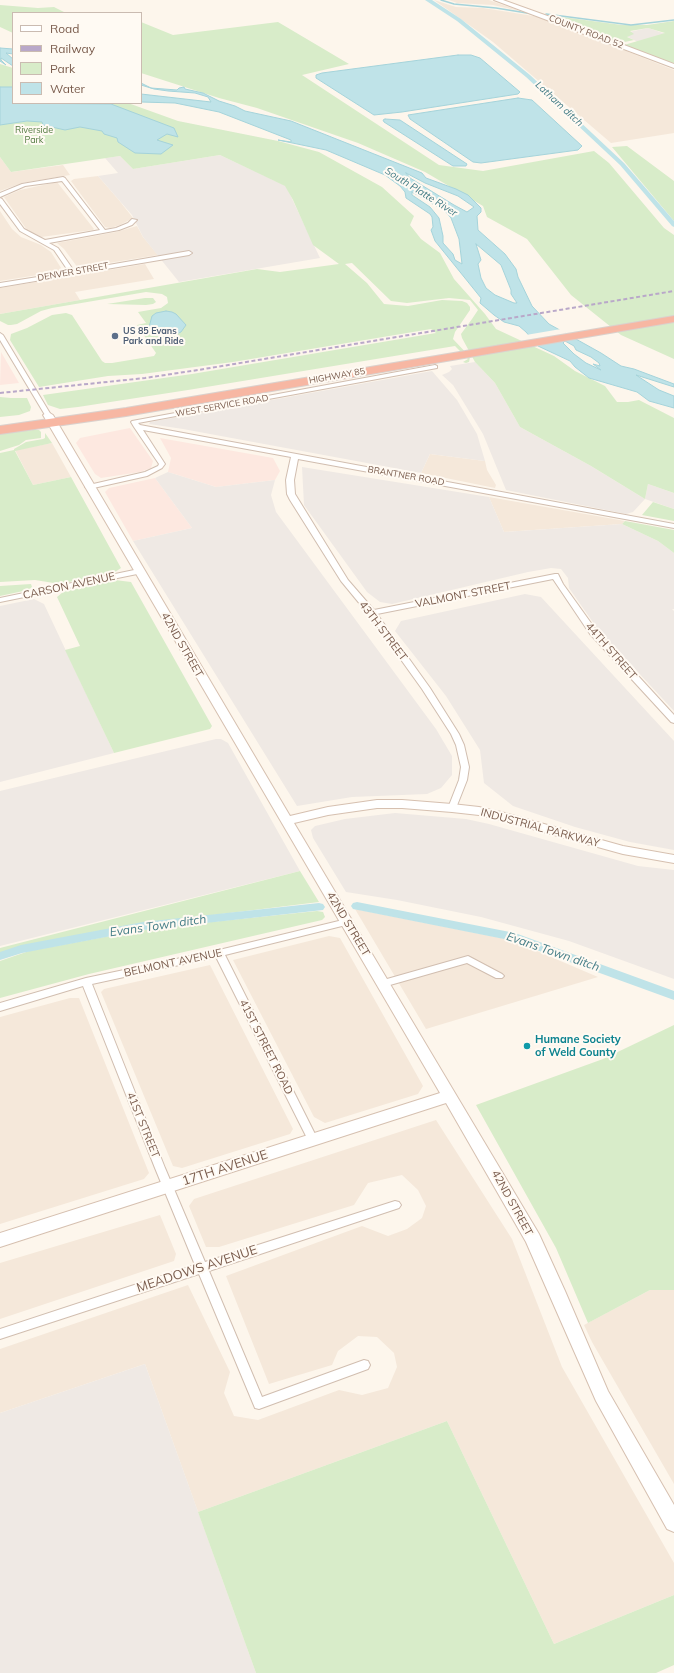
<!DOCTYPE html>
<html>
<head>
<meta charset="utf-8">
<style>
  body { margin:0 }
  #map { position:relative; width:674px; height:1673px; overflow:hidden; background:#fdf6ec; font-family:Mulish,sans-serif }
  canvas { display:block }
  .legend { position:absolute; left:12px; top:12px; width:130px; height:92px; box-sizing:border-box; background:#fffaf3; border:1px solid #cabbb1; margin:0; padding:5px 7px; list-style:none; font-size:12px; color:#7a5c4d }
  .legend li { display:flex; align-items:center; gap:8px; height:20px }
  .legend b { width:20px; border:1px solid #cabbb1 }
</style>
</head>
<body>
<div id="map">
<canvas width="674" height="1673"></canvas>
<ul class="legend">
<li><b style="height:5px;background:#fff"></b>Road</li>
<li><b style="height:5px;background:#b9a8c9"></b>Railway</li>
<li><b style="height:11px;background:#d8ecc9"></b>Park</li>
<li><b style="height:11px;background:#bfe3e8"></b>Water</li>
</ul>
</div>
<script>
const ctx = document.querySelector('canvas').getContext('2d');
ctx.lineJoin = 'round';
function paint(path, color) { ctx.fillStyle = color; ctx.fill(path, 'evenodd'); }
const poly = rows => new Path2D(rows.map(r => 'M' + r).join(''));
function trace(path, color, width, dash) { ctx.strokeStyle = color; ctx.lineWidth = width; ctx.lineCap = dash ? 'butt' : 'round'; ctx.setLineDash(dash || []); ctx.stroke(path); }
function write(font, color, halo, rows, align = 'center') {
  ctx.font = font + ' Mulish,sans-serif'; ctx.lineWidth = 4; ctx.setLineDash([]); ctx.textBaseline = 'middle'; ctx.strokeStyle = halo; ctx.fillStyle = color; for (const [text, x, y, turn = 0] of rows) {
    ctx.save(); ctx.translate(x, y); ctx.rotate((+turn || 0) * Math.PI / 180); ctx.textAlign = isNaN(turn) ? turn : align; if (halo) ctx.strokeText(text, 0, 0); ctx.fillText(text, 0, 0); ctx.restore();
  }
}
paint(poly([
  [434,0,456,7,483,8,540,17,674,70,674,133,611,143,493,42],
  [449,0,489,0,520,11,493,5,457,3],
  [0,157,11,172,63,165,70,175,22,183,0,191],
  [98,176,118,199,133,218,120,225,110,228,105,227,71,181,74,179],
  [57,182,94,229,93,230,41,237,27,230,4,197,20,190],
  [0,211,12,229,21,237,41,245,51,252,63,271,0,281],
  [137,226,143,237,158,255,78,268,64,249,57,243,116,232],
  [145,264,154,279,75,292,80,300,0,314,0,288],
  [52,443,71,477,33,485,15,450],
  [430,454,485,461,487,470,496,485,495,488,421,473],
  [489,497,625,521,622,524,504,532],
  [355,909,511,940,598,977,426,1029],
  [329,936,340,938,423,1086,418,1094,325,1123,314,1117,233,960],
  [210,965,293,1129,290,1134,182,1168,173,1166,101,992,104,989],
  [70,998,79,998,149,1173,144,1179,0,1224,0,1017],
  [436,1120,512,1239,562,1367,674,1563,674,1595,554,1644,447,1421,198,1512,145,1364,0,1413,0,1349,188,1285,230,1372,224,1393,234,1416,258,1420,339,1390,362,1395,388,1388,397,1367,394,1353,377,1337,358,1336,338,1351,332,1365,269,1384,226,1276,362,1226,388,1236,407,1229,422,1218,426,1206,418,1190,402,1175,368,1183,354,1205,219,1247,206,1247,189,1206,194,1199],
  [160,1215,176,1254,174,1261,0,1319,0,1263],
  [650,1290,674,1290,674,1484,592,1342,584,1325]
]), '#f5e8da');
paint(poly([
  [1,352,19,383,0,385],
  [130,428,153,461,151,468,140,472,101,478,95,474,76,443,80,438],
  [160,438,273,458,280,471,275,480,216,487,168,472,171,458],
  [155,478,192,528,133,541,105,492,109,488]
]), '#fde8e0');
paint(poly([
  [648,28,666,34,638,42,626,36,629,32],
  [220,155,286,186,320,258,179,282,143,237,132,215,98,176,118,173,105,158,120,156,133,169],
  [475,362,495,383,520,427,591,466,645,499,648,484,674,493,674,509,645,499,633,512,626,514,506,490,483,434,453,385,442,375,449,372,452,369,450,366],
  [432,371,457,400,477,434,485,461,430,454,421,473,183,429,149,424,150,422],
  [302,467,489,497,504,532,622,524,658,541,674,553,674,609,672,609,674,611,674,711,597,628,569,588,568,578,561,569,551,568,528,572,392,604,380,602,367,592,304,505],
  [168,472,216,487,275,480,271,495,276,512,436,729,452,756,452,775,441,788,427,794,352,797,297,806,133,541,192,528,155,478],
  [525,594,541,597,674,741,674,850,630,842,575,827,513,806,484,783,480,750,446,696,395,631,401,621],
  [34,599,44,604,114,753,0,782,0,606],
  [216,739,221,739,228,743,300,871,0,946,0,791],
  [395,813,466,819,489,824,638,866,674,870,674,979,569,941,481,917,397,900,346,892,313,838,311,830,315,826,345,819],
  [145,1364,256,1673,0,1673,0,1413]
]), '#efe9e4');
paint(poly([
  [0,5,38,8,54,7,66,13,13,13,13,33,0,27],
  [547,15,622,25,647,25,674,21,674,65,624,45,665,33,648,28,630,31,634,34,627,37,634,40,620,43],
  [141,22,173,35,278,22,349,64,302,75,439,165,483,171,594,151,609,163,664,228,674,235,674,359,621,335,571,295,527,239,487,217,483,206,425,172,358,143,257,108,219,98,141,73],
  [0,64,13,68,13,103,128,103,178,121,278,141,319,152,382,187,414,216,410,225,421,239,440,253,454,279,485,314,496,329,554,356,575,371,605,386,617,402,628,402,639,400,674,418,674,493,648,484,645,499,591,466,520,427,495,383,475,362,462,338,461,334,472,319,478,310,470,300,449,298,407,303,391,301,352,263,345,264,367,283,384,304,408,306,442,300,462,301,467,303,470,307,470,310,455,332,453,339,470,357,469,362,466,363,463,362,468,359,455,346,188,390,78,407,60,409,48,405,43,395,192,374,436,333,431,329,233,362,142,374,108,376,39,387,10,340,11,334,27,328,52,315,66,313,72,315,102,361,105,363,112,363,154,356,156,353,137,325,146,323,138,312,161,308,168,303,167,297,162,294,146,292,52,308,41,311,17,324,11,325,8,325,0,321,0,314,257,269,280,272,339,264,313,245,293,200,285,186,220,155,133,169,120,156,11,172,0,157],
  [627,146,674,181,674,221,612,147],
  [145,298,153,298,156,302,153,304,146,305,107,304],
  [0,397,11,398,27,398,31,407,30,411,19,415,0,417],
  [32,430,39,430,41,432,41,438,26,440,19,445,0,451,0,434],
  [45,433,52,443,15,451,33,485,71,477,121,568,115,572,60,584,35,580,0,582,0,453,14,450,14,449,26,442,43,439,45,438],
  [653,502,674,509,674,521,642,515],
  [625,521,674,530,674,553,658,541,622,524],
  [115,580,131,582,212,726,210,729,114,753,65,650,80,646,57,597,63,592],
  [31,584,32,587,28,590,0,596,0,586],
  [300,871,319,902,140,924,20,948,0,954,0,948],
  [317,911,323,912,325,917,322,920,89,974,0,998,0,961,29,951,153,928],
  [674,1025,674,1290,650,1290,588,1323,556,1248,476,1105,603,1059],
  [447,1421,554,1644,674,1595,674,1665,656,1673,256,1673,198,1512]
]), '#d8ecc9');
const water = poly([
  [0,48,13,49,13,54,6,53,13,59,13,66,1,58,1,60,6,65,0,61,0,48],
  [458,55,471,55,480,58,520,92,518,94,402,112,374,115,316,78,316,75,322,73,458,55],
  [141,83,151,88,177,90,179,88,184,87,185,89,203,93,219,101,235,106,245,111,291,121,422,173,426,178,456,189,468,195,481,208,481,212,477,216,478,230,505,254,516,269,518,277,532,306,549,324,601,353,621,366,634,369,674,384,674,387,636,375,659,390,674,396,674,408,649,401,637,392,589,378,575,367,570,361,538,346,526,332,519,326,504,322,494,315,480,303,481,298,435,241,431,230,433,227,432,217,430,214,406,198,405,192,400,186,385,175,326,150,278,140,291,142,291,140,219,112,175,103,141,102,141,94,211,102,208,97,195,93,168,91,154,89,141,85,141,83],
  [406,173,425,183,458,196,474,207,467,212,454,205,410,178,406,173],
  [412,192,445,211,451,218,459,239,462,264,455,260,453,254,443,243,443,236,439,218,430,207,412,195,412,192],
  [476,244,501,265,511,290,511,294,517,303,514,303,495,295,486,288,481,278,478,264,481,260,476,244],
  [565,341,574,346,576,350,591,357,599,363,600,366,593,364,601,370,586,363,574,354,563,343,565,341],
  [0,87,13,87,13,103,111,104,174,128,178,137,167,134,157,140,173,145,161,154,135,153,118,142,117,138,104,134,102,131,80,127,65,130,43,125,42,122,27,121,0,125,0,87],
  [518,98,532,100,582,146,578,150,481,163,473,162,410,119,408,115,518,98],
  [385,119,400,120,467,164,466,166,453,166,384,122,383,120,385,119],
  [166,311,172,312,176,314,186,325,181,332,171,336,162,336,156,335,149,327,152,316,156,313,166,311]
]);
paint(water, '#bfe3e8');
trace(water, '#a5d3da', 1);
paint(poly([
  [561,329,568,334,530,340,526,335]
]), '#fdf6ec');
trace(poly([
  [441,0,454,4,496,8,533,14],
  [546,14,631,25,674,20]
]), '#a5d3da', 1.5);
paint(poly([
  [425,0,432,0,461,19,530,75,624,163,674,221,674,227,672,226,620,165,526,77,457,21,425,0],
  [357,902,515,933,674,991,674,1000,509,940,353,909,351,906,353,903,357,902],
  [319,903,323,904,325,907,323,910,143,930,22,953,0,960,0,952,21,945,143,922,319,903]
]), '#bfe3e8');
const street = poly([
  [63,177,65,178,105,230,116,228,128,223,132,219,137,220,132,225,119,230,49,243,58,248,74,271,189,251,192,253,189,255,0,287,0,283,69,272,54,250,20,231,0,204,0,198,2,199,24,229,45,240,100,230,62,181,25,186,0,197,0,193,22,184,63,177],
  [0,333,3,335,51,415,50,416,46,416,45,415,0,340,0,333],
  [435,365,437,366,437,368,138,423,140,425,674,524,674,528,298,459,294,480,295,494,348,580,374,610,555,574,558,574,563,584,596,630,674,715,674,723,671,722,590,634,553,579,377,614,430,688,459,734,464,745,469,767,467,780,456,808,452,811,448,808,459,780,461,767,456,745,451,734,422,689,369,615,341,581,290,500,287,494,286,480,291,457,143,430,165,464,162,468,147,476,89,489,85,487,89,485,145,472,158,466,159,464,134,427,131,422,132,421,435,365],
  [139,569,142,569,142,573,0,602,0,598,139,569],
  [347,919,350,920,352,922,350,924,225,955,318,1140,317,1143,313,1144,309,1143,308,1140,216,957,92,984,165,1168,205,1262,395,1201,399,1202,401,1205,399,1208,209,1271,262,1397,364,1360,368,1361,370,1365,368,1369,259,1409,255,1408,199,1274,0,1339,0,1329,195,1265,155,1168,83,986,0,1011,0,1003,86,978,219,950,347,919],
  [468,956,502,974,504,976,502,978,496,978,467,963,383,987,380,985,378,983,380,981,468,956]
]);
const secondary = poly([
  [494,0,503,0,553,18,674,64,674,68,494,0],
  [48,412,53,415,290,816,328,807,377,800,402,800,452,804,479,807,501,812,623,846,674,855,674,863,623,854,500,820,479,815,452,812,402,808,377,808,328,815,294,823,539,1234,565,1291,608,1391,674,1505,674,1532,667,1529,596,1401,526,1242,446,1103,0,1247,0,1233,440,1093,43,415,48,412]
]);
const highway = poly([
  [674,316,674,322,126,416,0,434,0,426,126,408,674,316]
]);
trace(street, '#d1beb0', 2);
trace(secondary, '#d6c0b0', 2);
trace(highway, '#dad1cd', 2);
paint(street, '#fff');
paint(secondary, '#fff');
paint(highway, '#f7b7a3');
trace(poly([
  [0,393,145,378,198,370,674,291]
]), '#b9a8c9', 2, [4, 2.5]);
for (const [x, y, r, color] of [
  [115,336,4,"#5c6f8a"],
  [527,1046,4,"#0f9aa8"]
]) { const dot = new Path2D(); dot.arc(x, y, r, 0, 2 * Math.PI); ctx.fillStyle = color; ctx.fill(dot); trace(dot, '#fffaf3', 1.5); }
write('9px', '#7a5c4d', '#fffaf3', [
  ["COUNTY ROAD 52",586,32,21],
  ["DENVER STREET",73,272,-10],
  ["HIGHWAY 85",337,376,-10],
  ["WEST SERVICE ROAD",222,406,-10],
  ["BRANTNER ROAD",406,476,10]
]);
write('9px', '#537a41', '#fffaf3', [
  ["Riverside",34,130],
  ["Park",34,140]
]);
write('bold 9px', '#4e5e75', '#fffaf3', [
  ["US 85 Evans",123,331],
  ["Park and Ride",123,341]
], 'left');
write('italic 10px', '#437c86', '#fffaf3', [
  ["Latham ditch",559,104,43],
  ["South Platte River",421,192,32]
]);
write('11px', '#7a5c4d', '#fffaf3', [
  ["CARSON AVENUE",69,586,-12],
  ["VALMONT STREET",463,595,-11],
  ["43TH STREET",383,631,53],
  ["42ND STREET",182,645,60],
  ["44TH STREET",611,651,49],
  ["INDUSTRIAL PARKWAY",540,828,15],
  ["42ND STREET",348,924,59],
  ["BELMONT AVENUE",173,963,-12],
  ["41ST STREET ROAD",266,1047,63],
  ["41ST STREET",143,1125,68],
  ["42ND STREET",512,1203,61]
]);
write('bold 11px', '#0d838f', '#fffaf3', [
  ["Humane Society",535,1040],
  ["of Weld County",535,1053]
], 'left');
write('italic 12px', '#437c86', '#fffaf3', [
  ["Evans Town ditch",158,926,-8],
  ["Evans Town ditch",553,952,19]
]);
write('13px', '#7a5c4d', '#fffaf3', [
  ["17TH AVENUE",225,1168,-18],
  ["MEADOWS AVENUE",197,1269,-18]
]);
</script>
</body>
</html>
